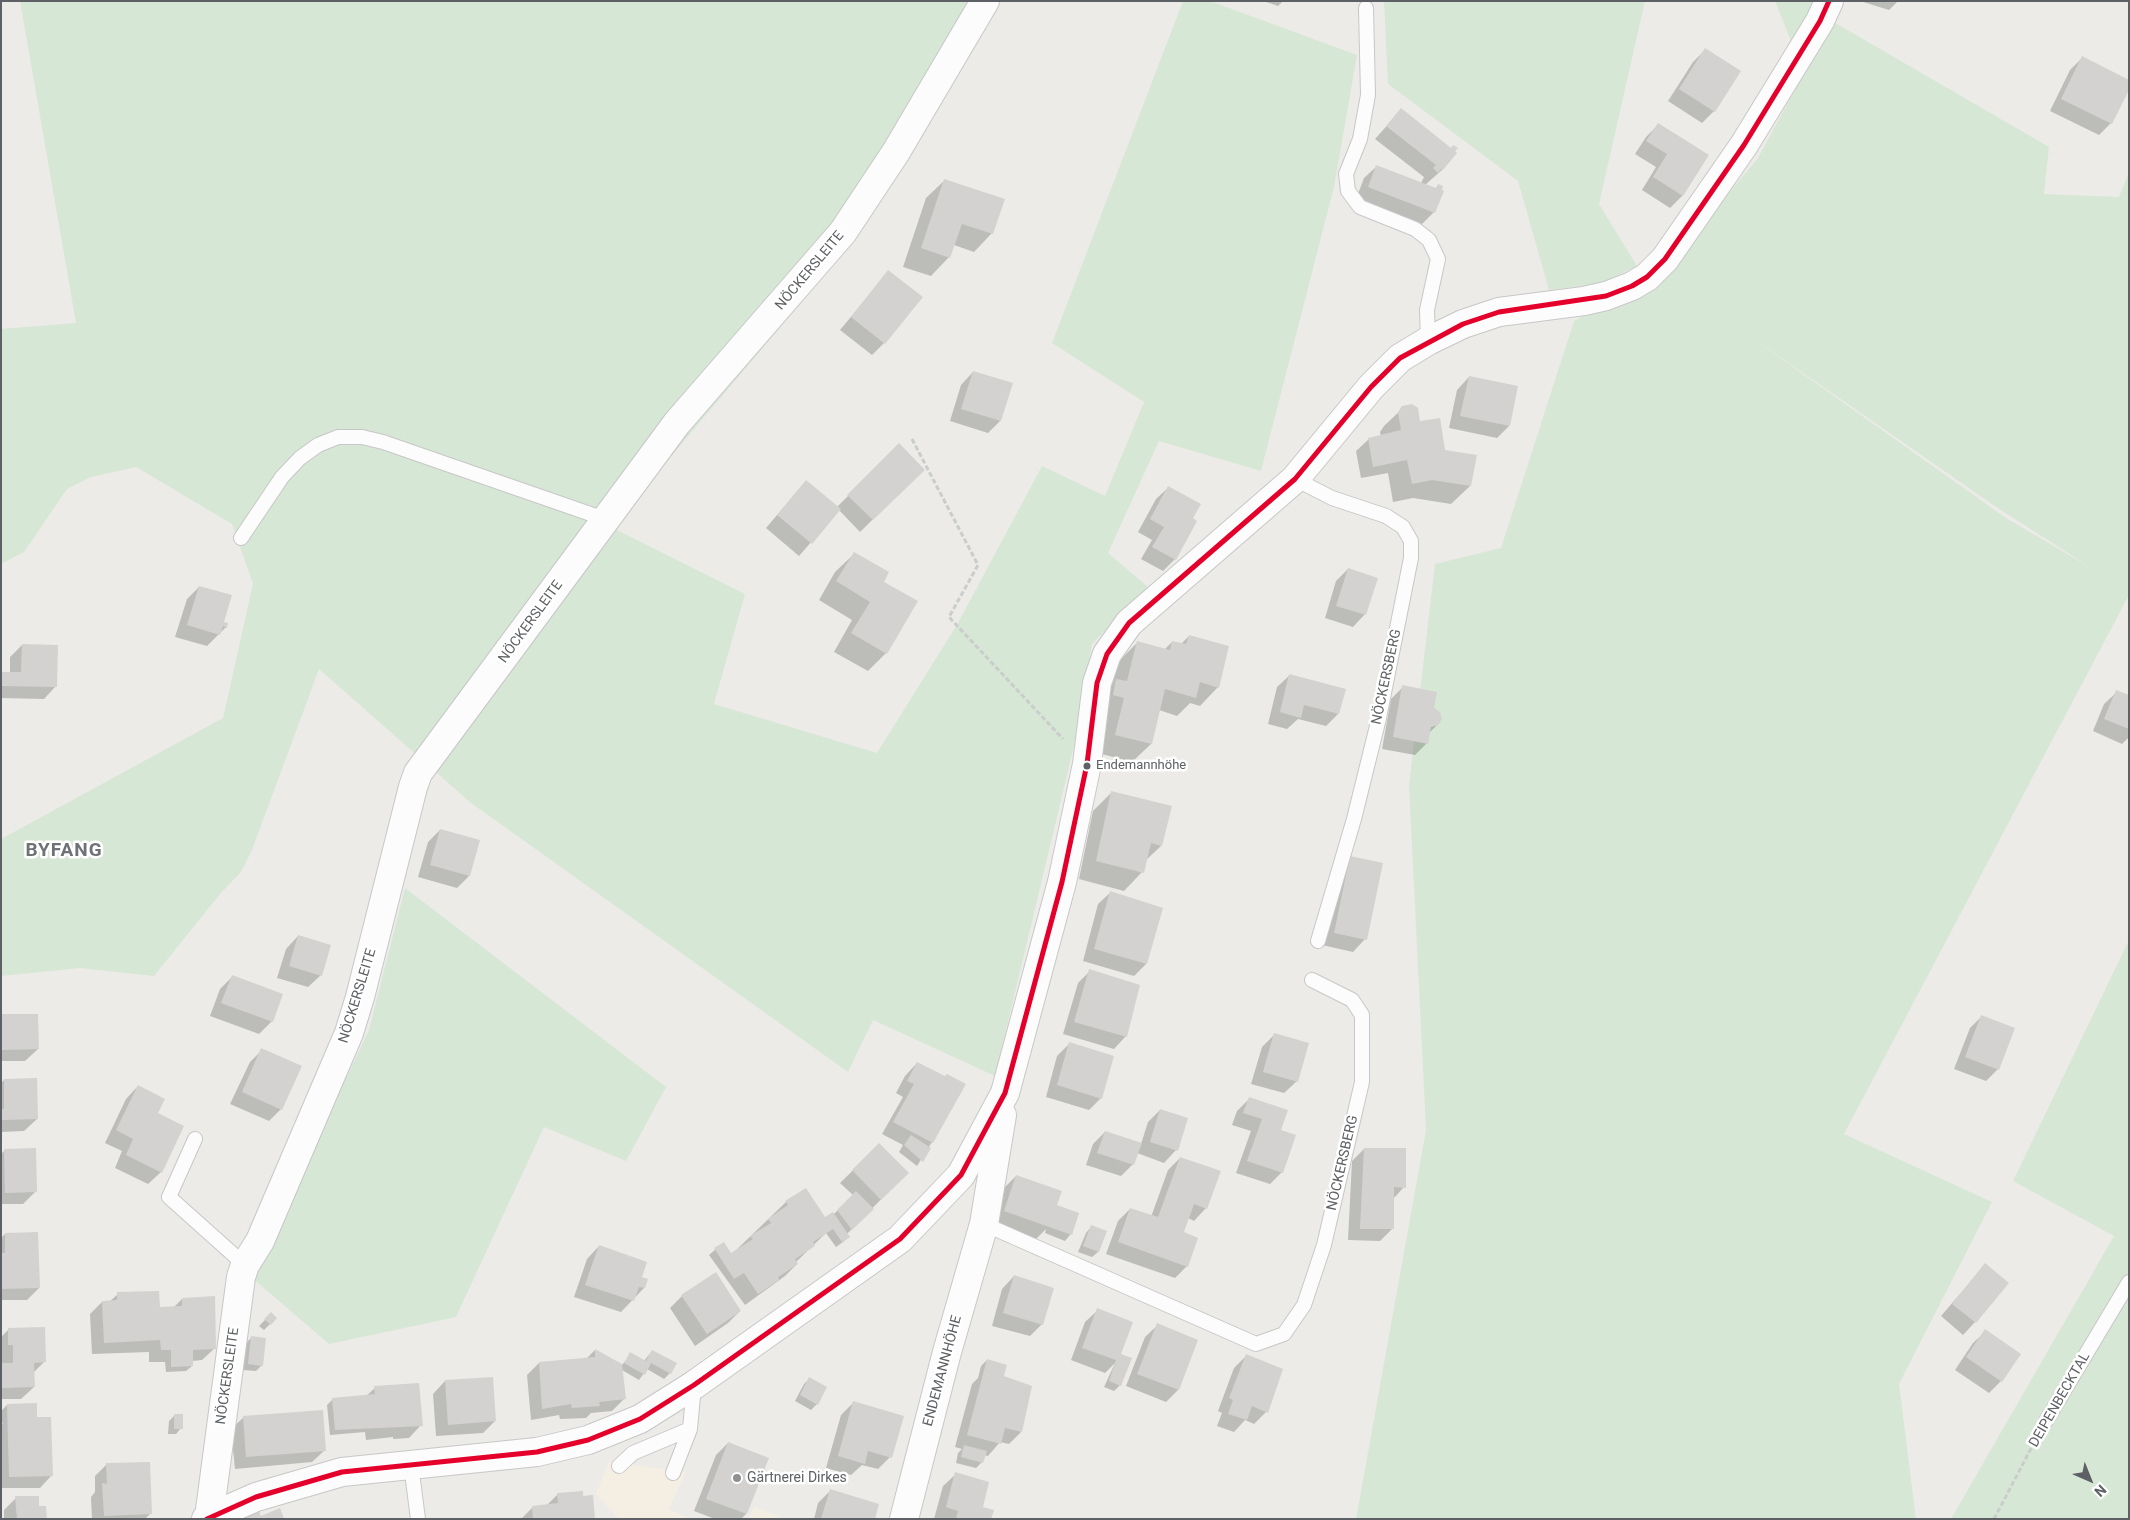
<!DOCTYPE html>
<html>
<head>
<meta charset="utf-8">
<style>
  body { margin:0 }
  #map { position:relative; width:2130px; height:1520px; overflow:hidden; background:#ecebe8; font-family:Roboto,sans-serif }
  canvas { display:block }
  .frame { position:absolute; inset:0; border:2px solid #5d6064; pointer-events:none }
  .north { position:absolute; left:2065px; top:1455px; width:50px; height:50px; -webkit-text-stroke:4px #fff; paint-order:stroke; rotate:136deg; font-size:14px; font-weight:700; line-height:20px; text-align:center; color:#5d6064 }
  .north::after { content:''; display:block; margin:auto; width:18px; height:22px; background:#5d6064; clip-path:polygon(50% 0,100% 100%,50% 72%,0 100%) }
</style>
</head>
<body>
<div id="map">
<canvas width="2130" height="1520"></canvas>
<div class="frame"></div>
<div class="north">N</div>
</div>
<script>
const ctx = document.querySelector('canvas').getContext('2d');
ctx.lineJoin = 'round';
function paint(path, color) { ctx.fillStyle = color; ctx.fill(path, 'evenodd'); }
const poly = rows => new Path2D(rows.map(r => 'M' + r).join(''));
function trace(path, color, width, dash) { ctx.strokeStyle = color; ctx.lineWidth = width; ctx.lineCap = dash ? 'butt' : 'round'; ctx.setLineDash(dash || []); ctx.stroke(path); }
function write(font, color, halo, rows, align = 'center') {
  ctx.font = font + ' Roboto,sans-serif'; ctx.lineWidth = 5; ctx.setLineDash([]); ctx.textBaseline = 'middle'; ctx.strokeStyle = halo; ctx.fillStyle = color; for (const [text, x, y, turn = 0] of rows) {
    ctx.save(); ctx.translate(x, y); ctx.rotate((+turn || 0) * Math.PI / 180); ctx.textAlign = isNaN(turn) ? turn : align; if (halo) ctx.strokeText(text, 0, 0); ctx.fillText(text, 0, 0); ctx.restore();
  }
}
paint(poly([
  [609,1462,686,1472,669,1509,690,1519,619,1519,596,1494],
  [754,1507,779,1516,778,1519,749,1519]
]), '#f4efe2');
paint(poly([
  [20,1,978,1,812,290,611,527,745,594,714,704,877,753,958,623,1042,466,1105,496,1144,402,1052,343,1183,1,1210,1,1357,55,1334,187,1261,471,1159,441,1108,553,1148,587,1092,644,1074,746,995,1076,873,1020,848,1072,471,803,319,669,252,850,241,872,220,894,154,976,80,968,1,976,1,839,223,718,253,584,232,524,136,467,91,477,67,489,24,552,1,564,1,329,76,323],
  [1384,1,1645,1,1599,204,1637,266,1601,283,1549,290,1518,181,1388,84],
  [1775,1,1820,1,1795,51],
  [1832,21,2049,147,2044,194,2119,197,2129,172,2129,595,1844,1134,1992,1202,1899,1384,1916,1519,1356,1519,1426,1130,1409,785,1435,564,1501,548,1574,321,1661,274,1758,158],
  [1744,332,1996,507,2093,569,2006,518],
  [405,888,666,1087,626,1161,544,1127,456,1317,329,1344,251,1277,369,1030],
  [2129,940,2129,1519,1951,1519,2114,1236,2013,1181]
]), '#d7e7d5');
paint(poly([
  [1263,1,1283,1,1278,6],
  [1860,1,1898,1,1889,10],
  [1705,50,1714,111,1702,123,1668,101,1693,62],
  [2082,58,2111,123,2099,135,2050,111,2070,70],
  [1401,110,1455,153,1442,170,1425,185,1435,189,1438,186,1434,212,1422,224,1356,199,1364,178,1377,166,1421,183,1424,177,1375,139],
  [1658,125,1707,156,1682,196,1670,208,1642,190,1656,167,1635,154,1646,137],
  [945,180,992,233,974,252,954,245,949,257,931,276,903,267,926,198],
  [888,272,884,343,872,355,840,330],
  [973,372,1000,421,988,433,950,421,961,385],
  [1469,377,1509,426,1497,438,1449,428,1457,390],
  [1403,408,1444,451,1470,486,1451,504,1413,498,1393,502,1388,473,1361,478,1356,451,1369,439,1381,436,1380,432,1384,426],
  [899,445,923,470,860,532,839,510,799,556,766,528,806,481,837,507],
  [1169,487,1191,519,1175,559,1163,571,1141,559,1152,540,1138,532,1156,499],
  [854,554,882,582,886,653,868,671,834,652,852,620,819,600,835,572],
  [1348,569,1365,614,1353,627,1325,618,1336,581],
  [199,587,226,627,207,646,175,637,187,599],
  [1189,636,1218,687,1200,706,1190,703,1177,716,1159,710,1151,744,1132,762,1098,753,1098,698,1113,683,1119,661,1137,643,1164,650,1172,642,1181,644],
  [22,645,56,686,44,699,1,698,1,673,10,674,10,657],
  [1290,675,1338,714,1326,726,1298,719,1287,729,1268,724,1277,687],
  [1403,687,1433,709,1437,725,1429,733,1427,743,1415,755,1382,749,1391,699],
  [2117,692,2129,697,2129,737,2122,744,2093,731,2104,704],
  [1111,793,1161,846,1145,861,1142,872,1124,891,1079,879,1093,811],
  [440,830,469,876,457,888,418,877,428,842],
  [1351,857,1365,939,1353,952,1322,945,1338,870],
  [1111,892,1146,964,1134,976,1083,961,1098,904],
  [298,936,321,975,308,987,277,978,286,949],
  [1090,971,1126,1036,1114,1049,1063,1034,1078,983],
  [232,977,272,1021,259,1034,210,1016,220,989],
  [1,1015,38,1049,25,1061,1,1061],
  [1982,1016,1998,1069,1986,1081,1954,1069,1970,1028],
  [1274,1035,1297,1081,1284,1093,1251,1084,1262,1047],
  [1070,1043,1101,1098,1089,1110,1046,1097,1057,1056],
  [262,1050,281,1109,269,1121,230,1104,250,1062],
  [917,1063,932,1142,917,1166,899,1152,903,1145,882,1134,903,1097,896,1093,905,1076],
  [4,1080,37,1119,24,1131,1,1132,1,1083],
  [138,1086,157,1114,161,1172,148,1184,115,1168,122,1151,105,1143,126,1099],
  [1249,1099,1280,1131,1282,1172,1270,1184,1236,1173,1251,1131,1232,1125,1237,1111],
  [1160,1110,1176,1150,1164,1163,1137,1153,1133,1164,1121,1176,1086,1165,1093,1144,1105,1132,1141,1144,1148,1122],
  [879,1145,907,1173,847,1234,849,1237,843,1242,836,1247,826,1233,796,1262,797,1264,785,1276,745,1305,709,1255,723,1243,731,1255,786,1202,825,1219,834,1214,853,1195,840,1183],
  [1364,1149,1404,1187,1393,1199,1392,1229,1380,1241,1348,1240,1352,1161],
  [5,1150,35,1192,23,1204,1,1204,1,1154],
  [1180,1158,1206,1208,1194,1221,1188,1218,1182,1233,1187,1266,1175,1278,1106,1254,1118,1221,1130,1209,1151,1217,1168,1170],
  [1016,1176,1056,1206,1078,1214,1070,1235,1065,1241,1045,1233,1046,1229,1036,1239,992,1224,1004,1188],
  [1091,1227,1105,1232,1098,1252,1092,1257,1078,1252,1086,1233],
  [5,1234,39,1288,27,1300,1,1300,1,1238],
  [599,1246,641,1278,644,1288,621,1312,574,1297,587,1259],
  [1985,1265,1975,1322,1963,1335,1941,1316],
  [1014,1276,1042,1324,1030,1336,992,1326,1002,1289],
  [118,1294,158,1308,174,1307,182,1299,215,1348,202,1360,192,1361,192,1366,186,1371,166,1372,165,1362,149,1362,149,1352,92,1354,90,1314,102,1302,109,1302],
  [682,1296,740,1311,728,1323,695,1346,670,1308],
  [1098,1310,1117,1360,1120,1385,1114,1391,1104,1387,1115,1363,1105,1373,1071,1360,1085,1322],
  [271,1314,276,1318,264,1330,259,1326],
  [1158,1325,1178,1390,1166,1402,1126,1386,1145,1337],
  [9,1329,44,1362,33,1373,34,1387,21,1399,1,1399,1,1337],
  [1986,1331,2001,1381,1989,1393,1955,1370,1973,1343],
  [252,1337,262,1365,256,1371,243,1370,246,1343],
  [595,1350,622,1365,631,1354,644,1361,652,1351,670,1373,664,1379,647,1369,639,1380,622,1370,624,1399,612,1411,591,1413,586,1418,560,1419,559,1415,531,1420,527,1375,539,1363,586,1359],
  [1246,1356,1266,1412,1254,1424,1245,1420,1234,1432,1217,1426,1222,1413,1218,1411,1234,1368],
  [987,1360,1003,1377,1021,1432,1009,1444,1000,1442,988,1456,984,1455,982,1462,976,1468,956,1463,958,1453,962,1449,955,1447,972,1384,978,1378,981,1366],
  [810,1378,817,1404,811,1410,795,1401,804,1384],
  [445,1381,495,1421,483,1433,436,1436,433,1394],
  [375,1388,421,1425,409,1438,393,1439,393,1437,366,1440,365,1432,330,1435,327,1405,333,1399,366,1396],
  [853,1403,890,1457,878,1469,862,1465,851,1475,826,1468,841,1415],
  [7,1405,36,1418,52,1475,40,1488,1,1488,1,1425,3,1423,2,1423,1,1411],
  [175,1415,181,1428,176,1434,168,1434,169,1421],
  [244,1417,325,1450,312,1462,235,1469,231,1429],
  [728,1443,746,1514,741,1519,715,1519,694,1511,716,1455],
  [107,1464,150,1514,145,1519,92,1519,91,1497,95,1492,95,1476],
  [956,1474,982,1507,990,1519,934,1519,943,1486],
  [831,1490,873,1519,814,1519,818,1503],
  [558,1494,582,1497,594,1519,521,1519,532,1508,546,1506],
  [16,1498,38,1508,46,1519,4,1519,4,1510]
]), '#0003');
paint(poly([
  [1705,48,1741,71,1715,112,1679,89],
  [2082,56,2129,80,2129,90,2112,124,2061,99],
  [1401,108,1451,148,1453,145,1458,148,1455,151,1457,153,1443,170,1441,169,1438,173,1433,168,1436,165,1386,126],
  [1658,123,1709,155,1683,196,1653,177,1667,154,1646,141],
  [1376,165,1436,188,1438,184,1443,186,1442,190,1444,191,1435,213,1368,187],
  [944,179,1005,199,993,234,962,224,950,258,921,248],
  [888,270,923,297,885,344,851,317],
  [973,371,1013,383,1001,421,961,409],
  [1469,376,1518,386,1510,426,1460,416],
  [1412,404,1418,408,1420,421,1440,418,1445,450,1477,455,1471,486,1432,480,1412,484,1407,460,1373,467,1368,438,1401,430,1398,412,1402,406],
  [899,443,925,470,873,520,847,495],
  [806,480,841,509,812,544,777,515],
  [1168,486,1201,504,1193,518,1197,521,1176,560,1152,547,1164,527,1150,519],
  [854,552,889,572,884,582,918,601,887,654,851,633,870,602,836,581],
  [1348,568,1378,578,1366,615,1336,606],
  [199,586,232,595,224,622,228,623,227,628,223,626,220,635,187,625],
  [1189,635,1229,646,1219,688,1200,682,1196,698,1165,689,1152,744,1115,735,1124,698,1113,695,1116,679,1127,681,1137,641,1170,650,1172,641,1186,644],
  [22,644,58,645,57,687,1,686,1,672,21,672],
  [1289,674,1346,689,1339,714,1304,705,1301,718,1280,712],
  [1402,685,1437,692,1434,708,1440,712,1442,719,1438,725,1431,727,1428,744,1393,737],
  [2116,690,2129,695,2129,729,2104,719],
  [1111,791,1172,806,1162,846,1151,843,1144,873,1096,861],
  [440,829,480,840,470,876,430,865],
  [1350,856,1383,863,1367,940,1334,933],
  [1110,891,1163,908,1147,964,1094,949],
  [298,935,331,945,322,976,289,966],
  [1089,969,1140,985,1127,1037,1074,1022],
  [232,975,283,994,273,1022,221,1003],
  [1,1014,38,1014,39,1049,1,1050],
  [1981,1015,2015,1028,1999,1070,1965,1057],
  [1274,1033,1309,1043,1298,1082,1263,1072],
  [1069,1042,1114,1056,1102,1099,1057,1085],
  [261,1048,302,1066,282,1110,242,1092],
  [917,1062,945,1076,947,1074,966,1084,933,1143,893,1122,914,1084,907,1081],
  [37,1078,38,1119,1,1120,1,1109,4,1109,4,1079],
  [138,1085,165,1099,158,1113,184,1126,162,1173,126,1155,133,1139,116,1130],
  [1249,1097,1288,1110,1281,1130,1296,1135,1283,1173,1247,1161,1262,1119,1243,1113],
  [1160,1109,1188,1118,1178,1151,1150,1142],
  [1105,1131,1142,1143,1134,1165,1097,1153],
  [911,1135,931,1148,923,1162,904,1145],
  [879,1143,909,1173,881,1200,852,1170],
  [36,1148,37,1192,5,1193,4,1149],
  [1364,1148,1406,1148,1406,1188,1394,1187,1394,1229,1360,1229],
  [1180,1157,1221,1171,1207,1209,1194,1204,1184,1232,1198,1238,1188,1267,1118,1242,1130,1208,1158,1217],
  [1016,1175,1062,1191,1057,1205,1079,1213,1072,1235,1004,1211],
  [806,1188,825,1217,833,1212,850,1237,842,1242,833,1229,813,1242,815,1246,795,1259,798,1264,778,1277,779,1280,758,1294,744,1273,734,1279,714,1248,724,1242,731,1253,753,1239,750,1236,771,1223,768,1219,788,1205,785,1201],
  [856,1191,874,1209,852,1230,837,1210],
  [1091,1225,1107,1231,1099,1252,1083,1246],
  [38,1232,40,1288,1,1289,1,1253,5,1253,5,1233],
  [599,1245,647,1262,642,1277,648,1279,645,1288,639,1287,634,1301,585,1285],
  [1985,1263,2009,1283,1976,1323,1952,1304],
  [716,1272,741,1311,707,1334,681,1295],
  [1014,1275,1054,1288,1043,1325,1003,1313],
  [159,1291,160,1307,182,1306,182,1298,215,1296,216,1349,193,1350,193,1366,171,1367,171,1350,161,1350,160,1340,104,1343,102,1301,117,1300,117,1292],
  [1097,1308,1133,1322,1121,1354,1132,1358,1121,1386,1109,1381,1116,1360,1082,1348],
  [271,1312,277,1318,271,1325,264,1319],
  [1157,1323,1198,1340,1179,1390,1137,1374],
  [45,1327,46,1362,34,1363,35,1387,1,1388,1,1363,13,1363,13,1345,8,1345,8,1328],
  [1985,1329,2021,1354,2002,1382,1966,1357],
  [251,1336,266,1338,263,1366,248,1364],
  [595,1349,622,1364,626,1399,599,1402,600,1406,572,1408,571,1404,542,1409,539,1362,595,1357],
  [652,1350,677,1363,671,1374,651,1363,645,1375,624,1363,630,1352,646,1361],
  [1246,1354,1283,1369,1268,1413,1252,1406,1247,1420,1228,1414,1233,1400,1229,1398],
  [987,1359,1007,1365,1004,1376,1032,1386,1022,1432,1005,1428,1001,1444,967,1435],
  [493,1377,496,1421,448,1425,445,1380],
  [809,1377,827,1387,818,1405,800,1395],
  [419,1383,423,1426,335,1430,332,1398,375,1394,374,1386],
  [853,1401,904,1416,892,1458,868,1451,865,1464,838,1456],
  [37,1403,37,1417,51,1417,53,1476,9,1477,7,1404],
  [323,1410,326,1451,246,1457,243,1416],
  [174,1414,183,1414,183,1429,174,1429],
  [728,1442,769,1458,747,1514,706,1499],
  [964,1445,987,1451,983,1463,961,1457],
  [150,1462,152,1514,104,1516,102,1483,107,1484,106,1463],
  [955,1472,989,1482,983,1507,994,1510,991,1519,956,1519,958,1511,946,1507],
  [830,1489,879,1504,875,1519,821,1519],
  [583,1491,583,1496,593,1495,595,1519,533,1519,532,1506,558,1503,557,1493],
  [15,1496,39,1496,39,1506,46,1506,47,1519,17,1519],
  [280,1508,284,1519,241,1519,259,1511,261,1516]
]), '#d3d2d0');
const service = poly([
  [1366,8,1368,95,1360,139,1346,174,1348,191,1360,207,1415,229,1429,240,1438,259,1427,310,1428,341],
  [1295,479,1332,498,1386,516,1403,527,1411,541,1411,558,1379,718,1354,819,1318,941],
  [241,538,282,477,300,458,318,445,338,437,362,437,383,442,605,519],
  [195,1139,169,1197,245,1265],
  [984,1224,1256,1344,1284,1334,1304,1305,1324,1245,1362,1082,1362,1015,1352,1000,1312,980],
  [2046,1421,2129,1282],
  [411,1465,418,1519],
  [619,1466,633,1453,690,1429],
  [673,1473,690,1429,694,1385]
]);
const minor = poly([
  [209,1517,241,1277,245,1265,260,1241,349,1033,360,997,413,787,418,773,677,423,843,232,896,152,985,1],
  [206,1519,256,1497,342,1472,537,1452,588,1440,640,1419,694,1385,900,1239,961,1175,1005,1093,1062,882,1087,764,1097,683,1107,654,1129,623,1295,479,1371,387,1400,358,1428,341,1463,324,1499,312,1584,301,1606,296,1632,286,1647,277,1665,259,1744,145,1820,21,1829,1],
  [904,1519,947,1352,984,1224,1002,1115]
]);
trace(service, '#c7c7c7', 16);
trace(minor, '#c7c7c7', 30);
trace(poly([
  [912,439,978,565,949,617,1063,739],
  [1994,1519,2037,1437]
]), '#c9cdcb', 3, [5, 2.5]);
trace(service, '#fcfcfc', 14);
trace(minor, '#fcfcfc', 28);
trace(poly([
  [207,1519,256,1497,342,1472,537,1452,588,1440,640,1419,694,1385,900,1239,961,1175,1005,1093,1062,882,1087,764,1097,683,1107,654,1129,623,1295,479,1371,387,1400,358,1463,324,1499,312,1606,296,1632,286,1647,277,1665,259,1744,145,1820,21,1829,1]
]), '#e4002b', 5);
for (const [x, y, r, color] of [
  [1087,766,4.5,"#5d6064"],
  [737,1478,5,"#8f9192"]
]) { const dot = new Path2D(); dot.arc(x, y, r, 0, 2 * Math.PI); ctx.fillStyle = color; ctx.fill(dot); trace(dot, '#fff', 2); }
write('13px', '#5d6064', '#fff', [
  ["Endemannhöhe",1096,766]
], 'left');
write('14px', '#5d6064', '#fff', [
  ["NÖCKERSLEITE",810,271,-50],
  ["NÖCKERSLEITE",531,622,-54],
  ["NÖCKERSBERG",1387,677,-78],
  ["NÖCKERSLEITE",358,996,-73],
  ["NÖCKERSBERG",1343,1163,-77],
  ["ENDEMANNHÖHE",943,1371,-75],
  ["NÖCKERSLEITE",228,1376,-82],
  ["DEIPENBECKTAL",2060,1400,-60]
]);
write('14px', '#5d6064', '#fff', [
  ["Gärtnerei Dirkes",747,1478]
], 'left');
ctx.letterSpacing = '1px';
write('bold 19px', '#6e7276', '#fff', [
  ["BYFANG",64,851]
]);
ctx.letterSpacing = '0px';
</script>
</body>
</html>
